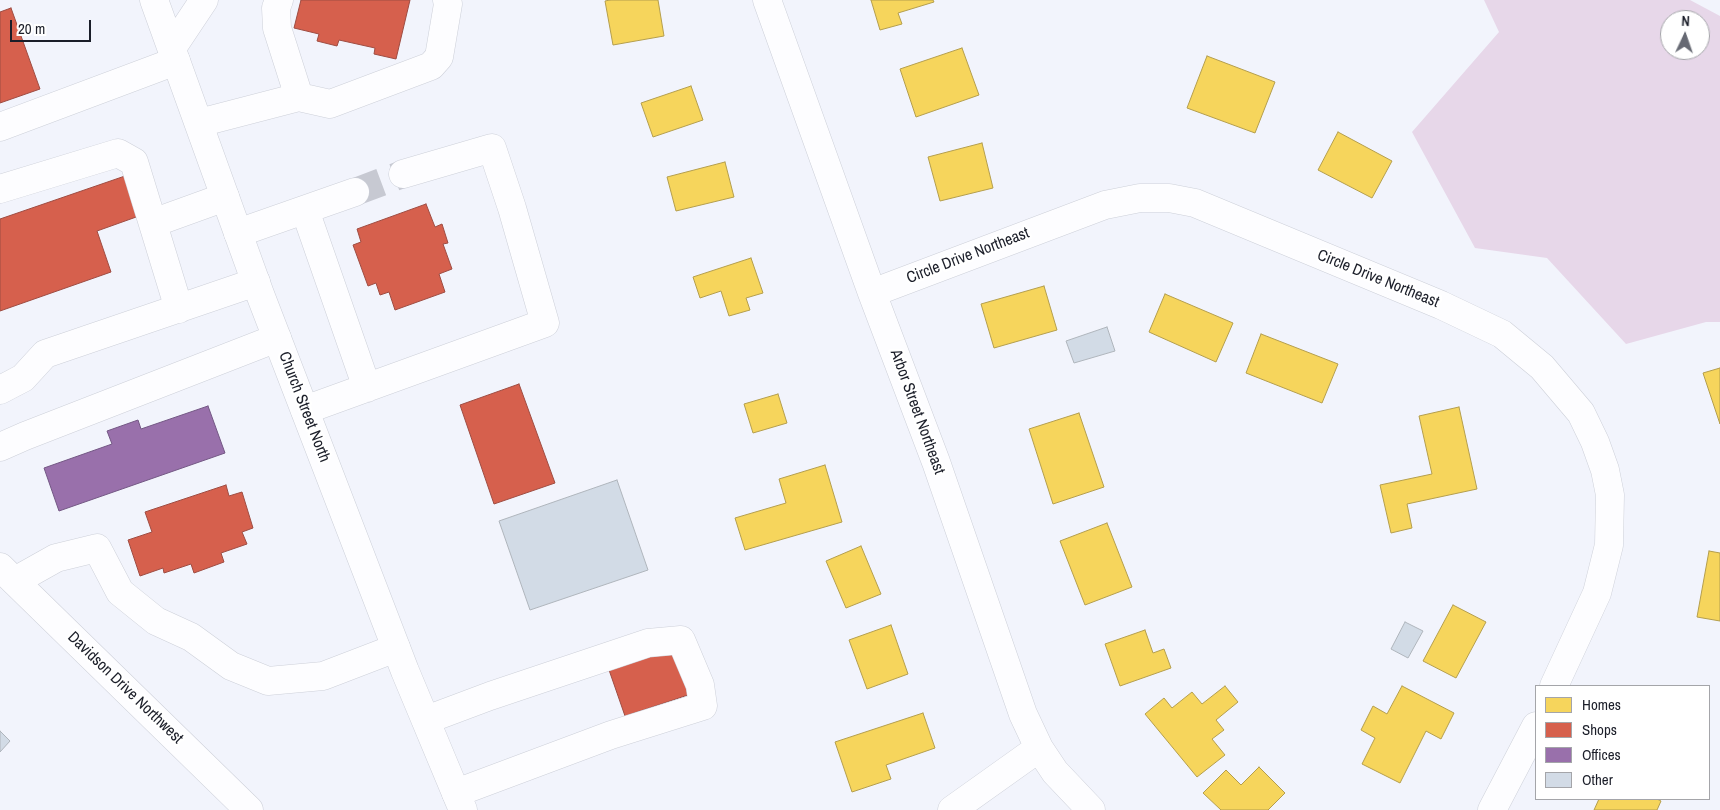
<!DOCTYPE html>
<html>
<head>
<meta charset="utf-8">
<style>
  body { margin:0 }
  #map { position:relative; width:1720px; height:810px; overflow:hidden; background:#f2f4fc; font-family:"Archivo Narrow",sans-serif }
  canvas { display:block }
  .legend { position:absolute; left:1535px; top:685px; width:175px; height:115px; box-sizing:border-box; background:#fff; border:1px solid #a4a5a9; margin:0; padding:6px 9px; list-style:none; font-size:15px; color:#1b1e29 }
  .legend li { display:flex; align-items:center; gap:10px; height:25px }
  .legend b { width:25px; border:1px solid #a4a5a9 }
  .north { position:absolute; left:1660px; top:10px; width:50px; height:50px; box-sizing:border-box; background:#fff; border:1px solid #a4a5a9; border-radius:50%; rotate:3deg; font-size:14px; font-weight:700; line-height:20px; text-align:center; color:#1b1e29 }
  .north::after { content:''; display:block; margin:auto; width:18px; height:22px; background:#666973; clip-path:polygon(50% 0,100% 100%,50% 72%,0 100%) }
  .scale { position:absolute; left:10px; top:20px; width:81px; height:22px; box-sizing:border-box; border:2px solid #1b1e29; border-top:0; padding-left:6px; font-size:15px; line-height:18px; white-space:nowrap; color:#1b1e29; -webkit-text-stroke:4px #fff; paint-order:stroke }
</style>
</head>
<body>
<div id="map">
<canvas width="1720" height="810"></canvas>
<ul class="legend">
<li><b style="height:14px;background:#f6d55c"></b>Homes</li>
<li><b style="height:14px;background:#d6604d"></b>Shops</li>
<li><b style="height:14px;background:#9970ab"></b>Offices</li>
<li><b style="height:14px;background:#d2dbe6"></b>Other</li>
</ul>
<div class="north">N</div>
<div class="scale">20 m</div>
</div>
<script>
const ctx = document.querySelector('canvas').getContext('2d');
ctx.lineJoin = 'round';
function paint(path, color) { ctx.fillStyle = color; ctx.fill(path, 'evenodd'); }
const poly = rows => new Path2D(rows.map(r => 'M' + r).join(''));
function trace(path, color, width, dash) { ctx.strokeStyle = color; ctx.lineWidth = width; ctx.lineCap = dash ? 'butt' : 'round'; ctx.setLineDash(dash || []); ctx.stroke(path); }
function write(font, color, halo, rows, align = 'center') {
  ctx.font = font + ' "Archivo Narrow",sans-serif'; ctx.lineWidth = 5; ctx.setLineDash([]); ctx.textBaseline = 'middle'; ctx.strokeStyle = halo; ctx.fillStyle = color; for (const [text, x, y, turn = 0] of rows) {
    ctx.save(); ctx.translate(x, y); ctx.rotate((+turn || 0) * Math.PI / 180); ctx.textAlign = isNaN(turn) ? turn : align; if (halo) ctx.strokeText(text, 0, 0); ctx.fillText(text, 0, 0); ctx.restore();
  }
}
paint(poly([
  [1484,0,1690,0,1720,16,1720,322,1706,322,1626,344,1547,258,1475,248,1412,132,1499,32],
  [1670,20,1700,20,1700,50,1670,50]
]), '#e7d7e9');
const homes = poly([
  [610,0,658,0,664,36,613,45,605,1,610,0],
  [871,0,933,0,934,2,898,13,902,24,880,30,871,0],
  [962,48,979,95,916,117,900,69,962,48],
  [1207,56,1275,82,1255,133,1187,108,1207,56],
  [691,86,703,120,653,137,641,103,691,86],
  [1338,132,1392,161,1372,198,1318,170,1338,132],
  [982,143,993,188,940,201,928,157,982,143],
  [725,162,734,197,676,211,667,177,725,162],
  [751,258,763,293,746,298,750,310,729,316,721,291,700,298,693,277,751,258],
  [1044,286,1057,330,994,348,981,304,1044,286],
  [1165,294,1233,323,1216,362,1149,332,1165,294],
  [1261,334,1338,364,1322,403,1246,373,1261,334],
  [1720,368,1720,424,1703,373,1720,368],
  [778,394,787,423,753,433,744,404,778,394],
  [1459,407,1477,489,1407,504,1412,528,1391,533,1380,485,1432,474,1419,416,1459,407],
  [1079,413,1104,487,1053,504,1029,429,1079,413],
  [825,465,842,522,745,550,735,518,786,503,779,479,825,465],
  [1107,523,1132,587,1085,605,1060,541,1107,523],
  [861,546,881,594,846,608,826,561,861,546],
  [1709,551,1720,553,1720,621,1697,617,1709,551],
  [1453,605,1486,622,1456,678,1423,661,1453,605],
  [891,625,908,674,867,689,849,640,891,625],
  [1145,630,1153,653,1164,649,1171,668,1120,686,1105,644,1145,630],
  [1225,686,1238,702,1216,720,1224,730,1212,739,1225,755,1197,777,1145,714,1164,698,1172,708,1192,692,1202,704,1225,686],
  [1402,686,1454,713,1441,739,1426,731,1400,783,1362,764,1375,738,1361,730,1373,706,1387,714,1402,686],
  [923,713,935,748,886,765,891,779,852,792,835,742,923,713],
  [1259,767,1285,793,1268,810,1221,810,1203,793,1226,770,1241,785,1259,767],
  [1599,799,1657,799,1661,801,1657,810,1594,810,1599,799]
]);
paint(homes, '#f6d55c');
trace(homes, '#b49e4d', 1);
const shops = poly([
  [301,0,410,0,396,59,374,54,375,48,339,40,337,46,317,41,319,34,294,28,301,0],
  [11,8,40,89,0,103,0,12,11,8],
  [125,176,139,216,97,231,111,272,0,311,0,219,125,176],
  [426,204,435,227,442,224,448,243,443,244,452,269,439,274,445,292,395,310,389,292,380,295,376,283,368,286,353,245,361,242,357,229,426,204],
  [519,384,555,483,494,504,460,405,519,384],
  [226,485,229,496,242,492,253,528,242,532,247,544,221,553,224,562,194,573,191,564,164,573,163,568,140,576,128,540,152,532,145,512,226,485],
  [677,644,694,693,625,716,608,667,677,644]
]);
paint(shops, '#d6604d');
trace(shops, '#9e4c42', 1);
const offices = poly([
  [208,406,225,453,59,511,44,468,112,444,107,431,138,420,141,429,208,406]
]);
paint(offices, '#9970ab');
trace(offices, '#735784', 1);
const building = poly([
  [1107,327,1115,351,1074,363,1066,341,1107,327],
  [617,480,648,570,530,610,499,521,617,480],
  [1405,622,1423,631,1408,658,1391,649,1405,622],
  [0,731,10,741,0,752,0,731]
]);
paint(building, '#d2dbe6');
trace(building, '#afb5bc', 1);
trace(poly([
  [355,192,403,174]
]), '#c7c9d2', 28, [28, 14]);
const minor = poly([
  [279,0,276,8,277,28,299,97],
  [767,0,872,293,936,462,1023,714,1039,748,1055,772,1091,810],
  [199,123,299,97,330,104,431,66,439,57,448,4,447,0],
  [0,127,176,61],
  [0,189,118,153,134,162,179,309],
  [305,210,367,388],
  [153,223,225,197],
  [238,233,355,192],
  [872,293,1105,205,1140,198,1169,198,1195,203,1441,305,1502,334,1542,367,1581,413,1595,442,1605,470,1610,495,1609,545,1597,593,1554,686],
  [0,390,23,378,45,354,256,282],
  [305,410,545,323,512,208,492,148,403,174],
  [0,447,25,436,277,338],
  [15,581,56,558,97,548,120,592,156,621,191,637,231,666,268,681,323,676,396,648],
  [426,720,490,696,648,643,681,640,700,685,703,706,611,735,456,793],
  [952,810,1039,748],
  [1492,810,1536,726]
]);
const major = poly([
  [154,0,260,294,405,671,463,810],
  [172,48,204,0],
  [0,567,249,810]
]);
trace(minor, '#cdd0d9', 29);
trace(major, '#cdd0d9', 29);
trace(minor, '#fdfdff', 28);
trace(major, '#fdfdff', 28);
write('16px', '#1b1e29', '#fff', [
  ["Circle Drive Northeast",968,256,-21],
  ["Circle Drive Northeast",1378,279,22],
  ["Church Street North",304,407,69],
  ["Arbor Street Northeast",917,412,70],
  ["Davidson Drive Northwest",125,688,44]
]);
</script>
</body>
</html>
